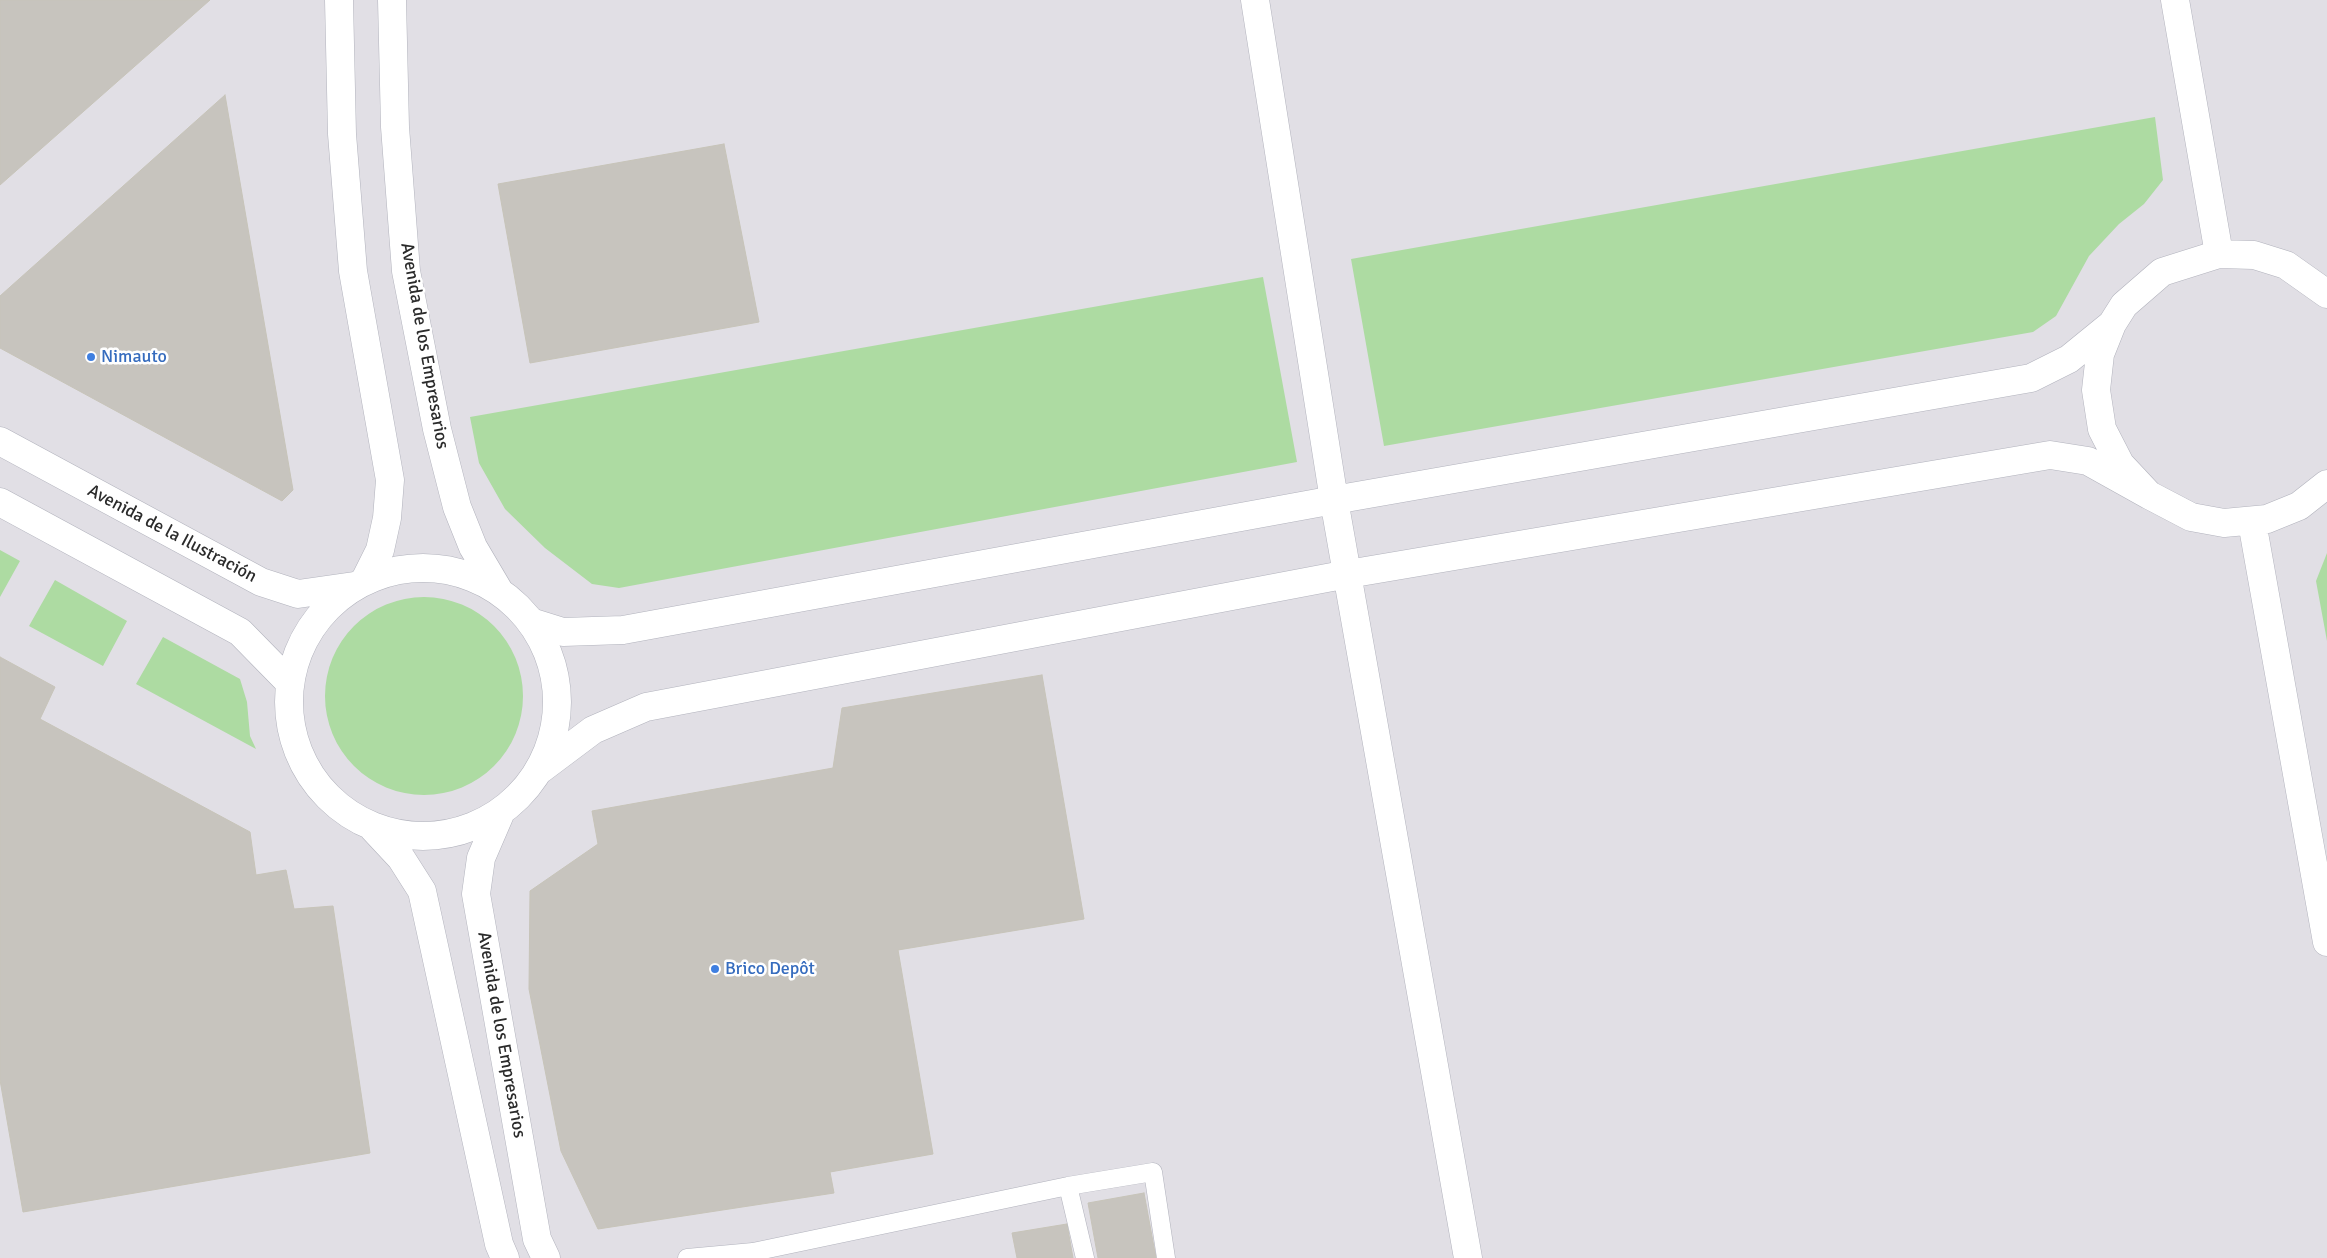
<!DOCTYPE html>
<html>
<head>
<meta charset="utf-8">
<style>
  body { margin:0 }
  canvas { display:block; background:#ebe8df }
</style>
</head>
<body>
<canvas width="2327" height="1258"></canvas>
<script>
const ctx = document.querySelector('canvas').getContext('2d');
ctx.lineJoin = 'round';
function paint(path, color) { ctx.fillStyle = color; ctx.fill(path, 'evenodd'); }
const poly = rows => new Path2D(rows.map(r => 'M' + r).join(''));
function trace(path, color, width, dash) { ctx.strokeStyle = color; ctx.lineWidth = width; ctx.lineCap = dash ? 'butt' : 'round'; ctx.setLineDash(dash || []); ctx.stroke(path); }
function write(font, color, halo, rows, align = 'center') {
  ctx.font = font + ' Signika,sans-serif'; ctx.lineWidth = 5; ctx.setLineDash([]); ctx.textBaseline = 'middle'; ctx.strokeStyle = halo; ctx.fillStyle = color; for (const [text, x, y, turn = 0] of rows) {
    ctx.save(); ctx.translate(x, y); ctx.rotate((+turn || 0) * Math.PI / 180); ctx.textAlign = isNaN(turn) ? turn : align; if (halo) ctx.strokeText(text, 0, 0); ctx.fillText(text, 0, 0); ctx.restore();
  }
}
paint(poly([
  [0,0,2327,0,2327,1258,0,1258]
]), '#e1dfe5');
paint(poly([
  [2155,117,2163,180,2144,204,2119,224,2089,256,2056,316,2033,332,1384,446,1351,259],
  [1263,277,1297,462,619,588,592,584,545,548,505,509,479,463,470,417],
  [0,550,20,561,0,597],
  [2327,553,2327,641,2316,581],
  [55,580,127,621,103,666,29,626],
  '325 696a99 99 0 1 1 198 0a99 99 0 1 1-198 0Z',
  [163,637,240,679,247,702,250,736,256,749,136,684]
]), '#addba2');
const building = poly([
  [0,0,210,0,0,185,0,0],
  [225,95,293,490,282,501,0,348,0,296,225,95],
  [724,144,759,322,530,363,498,184,724,144],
  [0,657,55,687,40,719,250,832,256,875,286,870,294,909,333,906,370,1153,23,1212,0,1080,0,657],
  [1042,675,1084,919,898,950,933,1154,830,1172,834,1193,598,1229,561,1151,529,989,530,891,598,844,592,811,833,768,842,708,1042,675],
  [1144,1193,1156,1258,1098,1258,1088,1203,1144,1193],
  [1067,1224,1073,1258,1017,1258,1012,1233,1067,1224]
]);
paint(building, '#c7c4be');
trace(building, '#c7c4b9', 1);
const lane = poly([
  [1068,1186,1153,1172,1166,1258],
  [687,1258,753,1252,1068,1186,1085,1258]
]);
const street = poly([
  [1255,0,1334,500,1468,1258],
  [2175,0,2219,254],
  [2327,294,2286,265,2254,255,2219,254,2162,272,2124,305,2112,324,2100,354,2096,390,2102,429,2120,464,2149,495,2191,517,2224,523,2267,519,2299,506,2327,484],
  [2252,522,2327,942],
  [531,622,563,632,623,630,1334,500,2031,378,2069,359,2112,324],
  [541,769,593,730,646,707,1348,574,2050,455,2088,461,2149,495]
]);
const secondary = poly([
  [339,0,342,134,353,271,390,480,387,518,380,550,365,580],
  [392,0,395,127,406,271,437,429,457,507,473,547,499,591],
  [0,441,261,582,298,594,354,586],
  [0,502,240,632,289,682],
  '289 702a134 134 0 1 1 268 0a134 134 0 1 1-268 0Z',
  [500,814,481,858,476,894,537,1239,546,1258],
  [373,828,401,858,422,891,499,1244,505,1258]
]);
trace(lane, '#b2b3bd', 19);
trace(street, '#b2b3bd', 29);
trace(secondary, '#b2b3bd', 29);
trace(lane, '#fff', 18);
trace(street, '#fff', 28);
trace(secondary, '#fff', 28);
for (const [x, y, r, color] of [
  [91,357,5,"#3f7fe0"],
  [715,969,5,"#3f7fe0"]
]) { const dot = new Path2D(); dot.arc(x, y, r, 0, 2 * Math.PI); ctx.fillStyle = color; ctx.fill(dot); trace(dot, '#fff', 2); }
write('18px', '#2b2b2b', '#fff', [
  ["Avenida de los Empresarios",424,346,80],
  ["Avenida de la Ilustración",172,534,28],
  ["Avenida de los Empresarios",501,1035,80]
]);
write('18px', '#366cbe', '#fff', [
  ["Nimauto",101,357],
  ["Brico Depôt",725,969]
], 'left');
</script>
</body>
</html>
